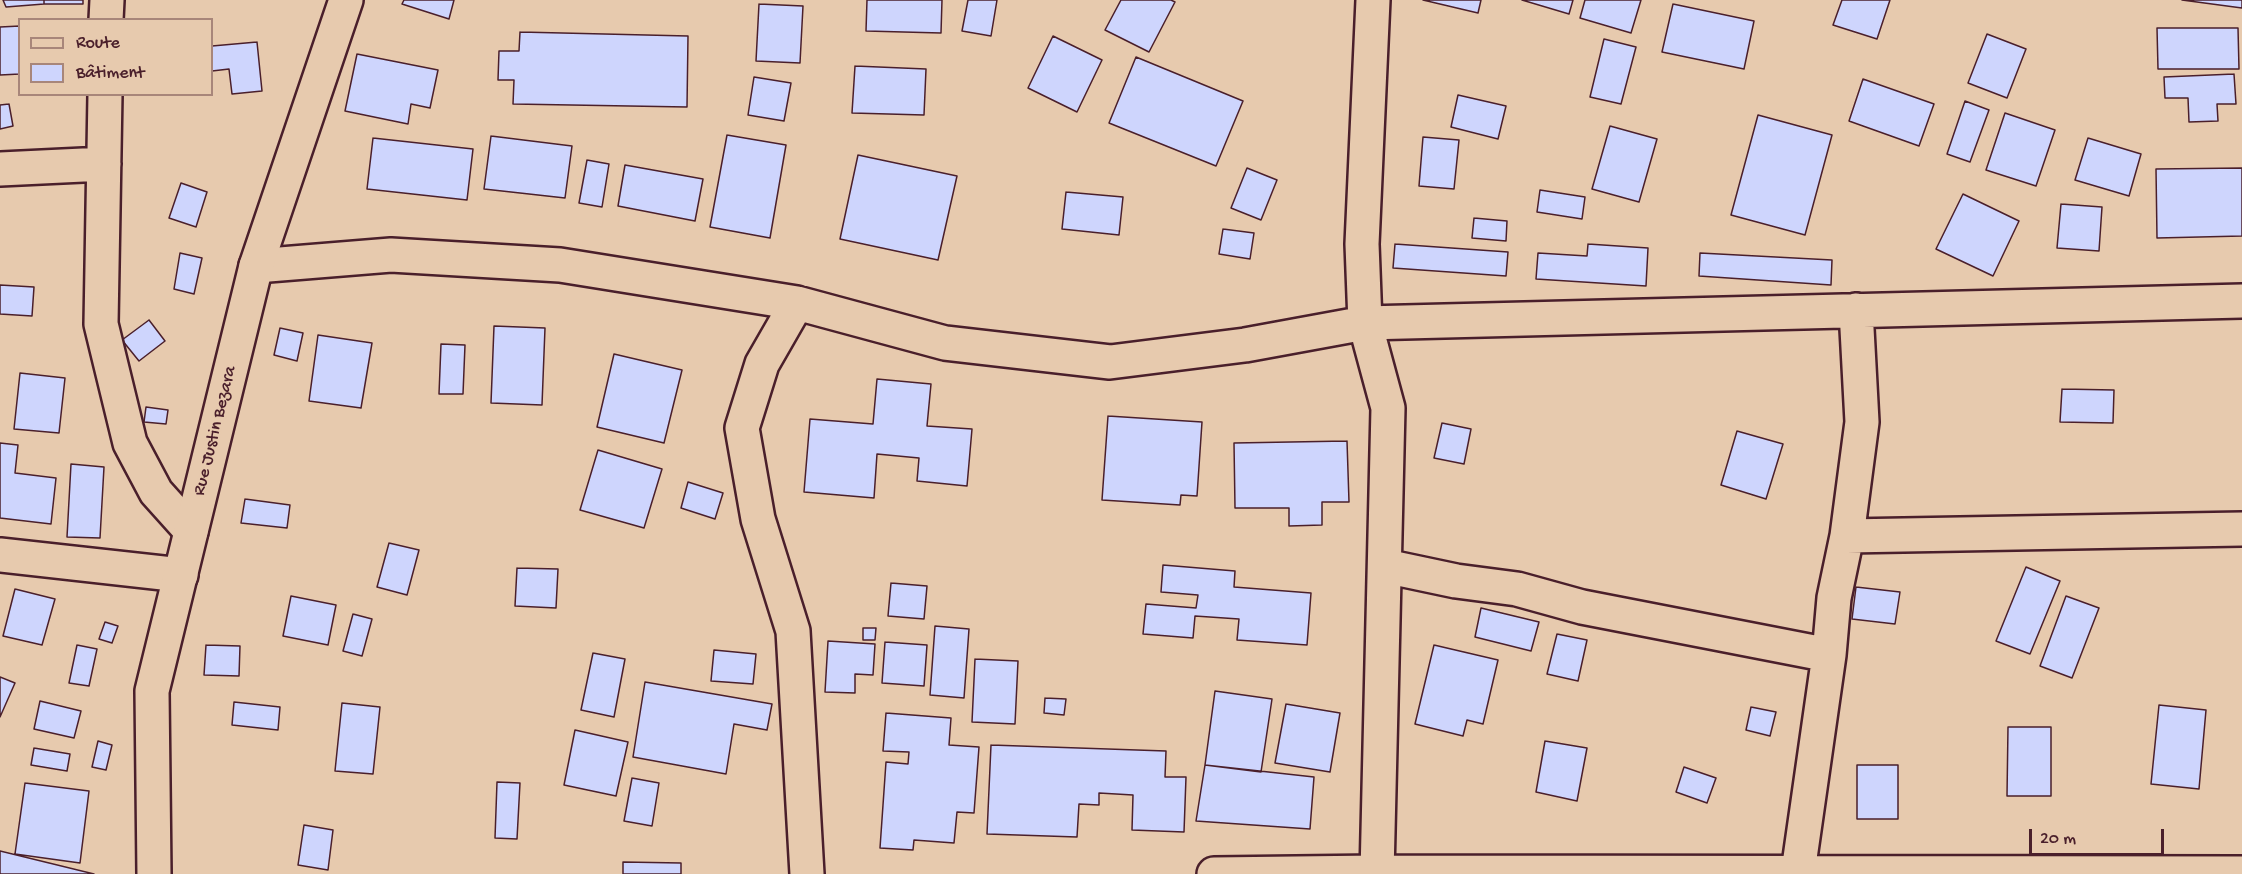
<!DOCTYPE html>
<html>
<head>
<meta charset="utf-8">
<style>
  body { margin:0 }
  #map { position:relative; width:2242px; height:874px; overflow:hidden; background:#e7caae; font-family:"Gochi Hand",sans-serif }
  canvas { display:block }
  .legend { position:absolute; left:18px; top:18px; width:195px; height:78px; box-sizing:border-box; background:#e7caae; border:2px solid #a8867a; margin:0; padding:8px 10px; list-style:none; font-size:18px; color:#4a1f2b }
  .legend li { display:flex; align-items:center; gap:12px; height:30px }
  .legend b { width:30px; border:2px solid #a8867a }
  .scale { position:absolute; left:2029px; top:829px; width:135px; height:27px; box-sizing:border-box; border:3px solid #4a1f2b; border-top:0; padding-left:8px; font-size:18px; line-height:21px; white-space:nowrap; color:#4a1f2b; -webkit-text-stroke:4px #e7caae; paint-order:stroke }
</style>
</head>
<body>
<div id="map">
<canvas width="2242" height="874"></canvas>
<ul class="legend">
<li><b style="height:8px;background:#e7caae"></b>Route</li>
<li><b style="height:16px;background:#ced5fd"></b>Bâtiment</li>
</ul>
<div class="scale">20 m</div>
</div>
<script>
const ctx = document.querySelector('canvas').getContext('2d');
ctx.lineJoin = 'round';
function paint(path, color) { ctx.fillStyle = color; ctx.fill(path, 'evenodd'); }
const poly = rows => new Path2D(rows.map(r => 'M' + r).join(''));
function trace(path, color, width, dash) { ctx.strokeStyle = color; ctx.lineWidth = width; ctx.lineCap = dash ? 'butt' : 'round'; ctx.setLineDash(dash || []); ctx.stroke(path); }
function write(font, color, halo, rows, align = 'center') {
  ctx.font = font + ' "Gochi Hand",sans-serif'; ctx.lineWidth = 4.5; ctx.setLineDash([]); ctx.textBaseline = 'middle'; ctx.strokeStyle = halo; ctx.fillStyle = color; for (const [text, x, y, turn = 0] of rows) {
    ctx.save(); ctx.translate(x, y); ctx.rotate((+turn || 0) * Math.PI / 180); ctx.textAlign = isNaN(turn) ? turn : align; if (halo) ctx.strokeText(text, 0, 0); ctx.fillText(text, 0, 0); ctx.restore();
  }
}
const building = poly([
  [3,0,44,0,44,4,6,7,3,0],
  [44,0,83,0,83,4,44,4,44,0],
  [404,0,454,0,449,19,402,4,404,0],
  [867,0,942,0,941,33,866,31,867,0],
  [968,0,997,0,991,36,962,31,968,0],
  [1121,0,1171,0,1175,2,1149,52,1105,30,1121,0],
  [1423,0,1481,0,1478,13,1423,0],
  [1522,0,1573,0,1569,14,1522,0],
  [1585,0,1641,0,1631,33,1580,18,1585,0],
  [1842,0,1890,0,1877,39,1833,25,1842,0],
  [2182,0,2242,0,2242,8,2182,0],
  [759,4,803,6,800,63,756,61,759,4],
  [1673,4,1754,21,1744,69,1662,52,1673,4],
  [20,26,20,74,0,75,0,27,20,26],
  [2157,28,2238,28,2239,69,2158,69,2157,28],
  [520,32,688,36,687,107,513,104,514,80,498,80,499,51,519,51,520,32],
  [1987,34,2026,49,2007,98,1968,83,1987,34],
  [1053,36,1102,60,1077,112,1028,88,1053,36],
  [1604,39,1636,47,1621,104,1590,97,1604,39],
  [257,42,262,91,232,94,229,69,212,71,212,46,257,42],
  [357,54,438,70,430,108,411,104,408,124,345,111,357,54],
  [1136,57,1243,101,1216,166,1109,123,1136,57],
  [855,66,926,69,924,115,852,113,855,66],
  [2234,74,2236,104,2217,104,2218,121,2189,122,2188,98,2165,98,2164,77,2234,74],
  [754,77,791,83,784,121,748,115,754,77],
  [1863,79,1934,104,1919,146,1849,121,1863,79],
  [1458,95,1506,106,1498,139,1451,127,1458,95],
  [1965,101,1989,110,1970,162,1947,154,1965,101],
  [9,104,13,126,0,129,0,105,9,104],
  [2005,113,2055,130,2036,186,1986,170,2005,113],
  [1758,115,1832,135,1805,235,1731,215,1758,115],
  [1610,126,1657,139,1639,202,1592,189,1610,126],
  [727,135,786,145,770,238,710,227,727,135],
  [491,136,572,146,565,198,484,189,491,136],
  [1423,137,1459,140,1454,189,1419,186,1423,137],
  [373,138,473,149,467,200,367,189,373,138],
  [2088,138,2141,154,2129,196,2075,180,2088,138],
  [858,155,957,176,938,260,840,239,858,155],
  [587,160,609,164,602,207,579,203,587,160],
  [625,165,703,179,695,221,618,206,625,165],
  [1247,168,1277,180,1261,220,1231,208,1247,168],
  [2242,168,2242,236,2157,238,2156,169,2242,168],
  [181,183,207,192,196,227,169,218,181,183],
  [1540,190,1585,197,1582,219,1537,212,1540,190],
  [1066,192,1123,197,1119,235,1062,229,1066,192],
  [1963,194,2019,221,1993,276,1936,249,1963,194],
  [2061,204,2102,207,2099,251,2057,248,2061,204],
  [1474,218,1507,221,1506,241,1472,238,1474,218],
  [1223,229,1254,233,1250,259,1219,254,1223,229],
  [1395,244,1508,252,1506,276,1393,268,1395,244],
  [1588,244,1648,248,1646,286,1536,279,1538,253,1587,256,1588,244],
  [180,253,202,258,194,294,174,289,180,253],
  [1700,253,1832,260,1831,285,1699,276,1700,253],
  [0,285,34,287,32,316,0,314,0,285],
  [149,320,165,341,139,361,122,340,149,320],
  [494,326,545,328,542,405,491,403,494,326],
  [280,328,303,333,297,361,274,355,280,328],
  [318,335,372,343,361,408,309,401,318,335],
  [441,344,465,345,463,394,439,394,441,344],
  [614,354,682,370,664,443,597,427,614,354],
  [20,373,65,378,59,433,14,429,20,373],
  [877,379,931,384,927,426,972,429,967,486,917,481,919,458,877,454,874,498,804,492,810,419,873,424,877,379],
  [2062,389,2114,390,2113,423,2060,422,2062,389],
  [146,407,168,410,166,424,144,422,146,407],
  [1108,416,1202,422,1197,496,1181,495,1180,505,1102,500,1108,416],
  [1442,423,1471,429,1464,464,1434,458,1442,423],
  [1737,431,1783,444,1766,499,1721,485,1737,431],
  [1347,441,1349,502,1322,502,1322,525,1289,526,1289,508,1235,508,1234,443,1347,441],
  [0,443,18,445,15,473,56,478,51,524,0,518,0,443],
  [598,450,662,469,644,528,580,510,598,450],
  [71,464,104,467,100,538,67,537,71,464],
  [688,482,723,493,715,519,681,508,688,482],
  [245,499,290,505,287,528,241,523,245,499],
  [389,543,419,550,407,595,377,587,389,543],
  [1163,565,1235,571,1234,587,1311,593,1307,645,1237,640,1239,619,1195,616,1193,638,1143,634,1146,604,1196,608,1198,595,1161,592,1163,565],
  [2026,567,2060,581,2030,654,1996,641,2026,567],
  [517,568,558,569,556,608,515,606,517,568],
  [891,583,927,586,924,619,888,616,891,583],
  [1856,587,1900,592,1895,624,1852,619,1856,587],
  [15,589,55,599,42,645,3,636,15,589],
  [291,596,336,605,328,645,283,636,291,596],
  [2066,596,2099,608,2072,678,2040,666,2066,596],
  [1481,608,1539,622,1531,651,1475,637,1481,608],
  [353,614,372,619,362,656,343,651,353,614],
  [105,622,118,626,112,643,99,639,105,622],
  [935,626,969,629,964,698,930,695,935,626],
  [863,628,876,628,875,640,863,640,863,628],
  [1557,634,1587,640,1578,681,1547,674,1557,634],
  [828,641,875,644,873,675,855,674,855,693,825,692,828,641],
  [885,642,927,645,924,686,882,683,885,642],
  [77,645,97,649,89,686,69,683,77,645],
  [206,645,240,646,239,676,204,675,206,645],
  [1434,645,1498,660,1483,724,1467,720,1463,736,1415,724,1434,645],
  [714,650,756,654,753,684,711,681,714,650],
  [593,653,625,659,614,717,581,710,593,653],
  [975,659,1018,661,1015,724,972,722,975,659],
  [0,677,15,683,0,717,0,677],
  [645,682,772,704,767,730,734,724,726,774,633,757,645,682],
  [1215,691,1272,699,1261,772,1205,765,1215,691],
  [1045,698,1066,699,1064,715,1044,713,1045,698],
  [40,701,81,711,74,738,34,729,40,701],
  [234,702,280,707,278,730,232,725,234,702],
  [342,703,380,707,373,774,335,771,342,703],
  [1286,704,1340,713,1330,772,1275,763,1286,704],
  [2159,705,2206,710,2199,789,2151,784,2159,705],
  [1751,707,1776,712,1770,736,1746,730,1751,707],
  [886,713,951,718,949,745,979,747,974,813,957,812,954,843,914,840,913,850,880,848,886,762,908,764,909,752,883,751,886,713],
  [2008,727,2051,727,2051,796,2007,796,2008,727],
  [575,730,628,742,616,796,564,785,575,730],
  [98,741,112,745,106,770,92,767,98,741],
  [1545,741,1587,748,1577,801,1536,792,1545,741],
  [991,745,1166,751,1165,777,1186,777,1184,832,1132,830,1133,795,1099,793,1099,805,1079,804,1077,837,987,834,991,745],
  [34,748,70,754,67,771,31,765,34,748],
  [1205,765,1314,777,1310,829,1196,821,1205,765],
  [1857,765,1898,765,1898,819,1857,819,1857,765],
  [1684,767,1716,778,1707,803,1676,792,1684,767],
  [632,778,659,783,652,826,624,821,632,778],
  [497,782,520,783,517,839,495,838,497,782],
  [25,783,89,791,80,863,15,854,25,783],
  [304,825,333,830,328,870,298,865,304,825],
  [0,851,94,874,0,874,0,851],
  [623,862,681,863,681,874,623,874,623,862]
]);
paint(building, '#ced5fd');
trace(building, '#4a1f2b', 1.5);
const minor = poly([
  [1373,0,1362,244,1365,323,1388,408,1377,874],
  [106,20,107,0],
  [105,94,101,324,130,443,156,492,191,531],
  [0,169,104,164],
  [256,266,391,255,560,265,797,303,945,343,1110,362,1245,345,1365,323,2242,301],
  [797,303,762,364,742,428,758,519,793,631,807,874],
  [1847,536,2242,529],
  [0,555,181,575],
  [1385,566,1456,581,1517,589,1582,607,1829,655],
  [1798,872,1829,655,1834,598,1847,536,1862,422,1856,310],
  [1214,874,1377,872,2242,873]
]);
const tertiary = poly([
  [154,874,152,691,256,266,346,0]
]);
trace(minor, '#4a1f2b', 38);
trace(tertiary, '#4a1f2b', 38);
trace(minor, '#e7caae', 33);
trace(tertiary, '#e7caae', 33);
write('18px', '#4a1f2b', '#e7caae', [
  ["Rue Justin Bezara",216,431,-76]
]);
</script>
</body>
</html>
